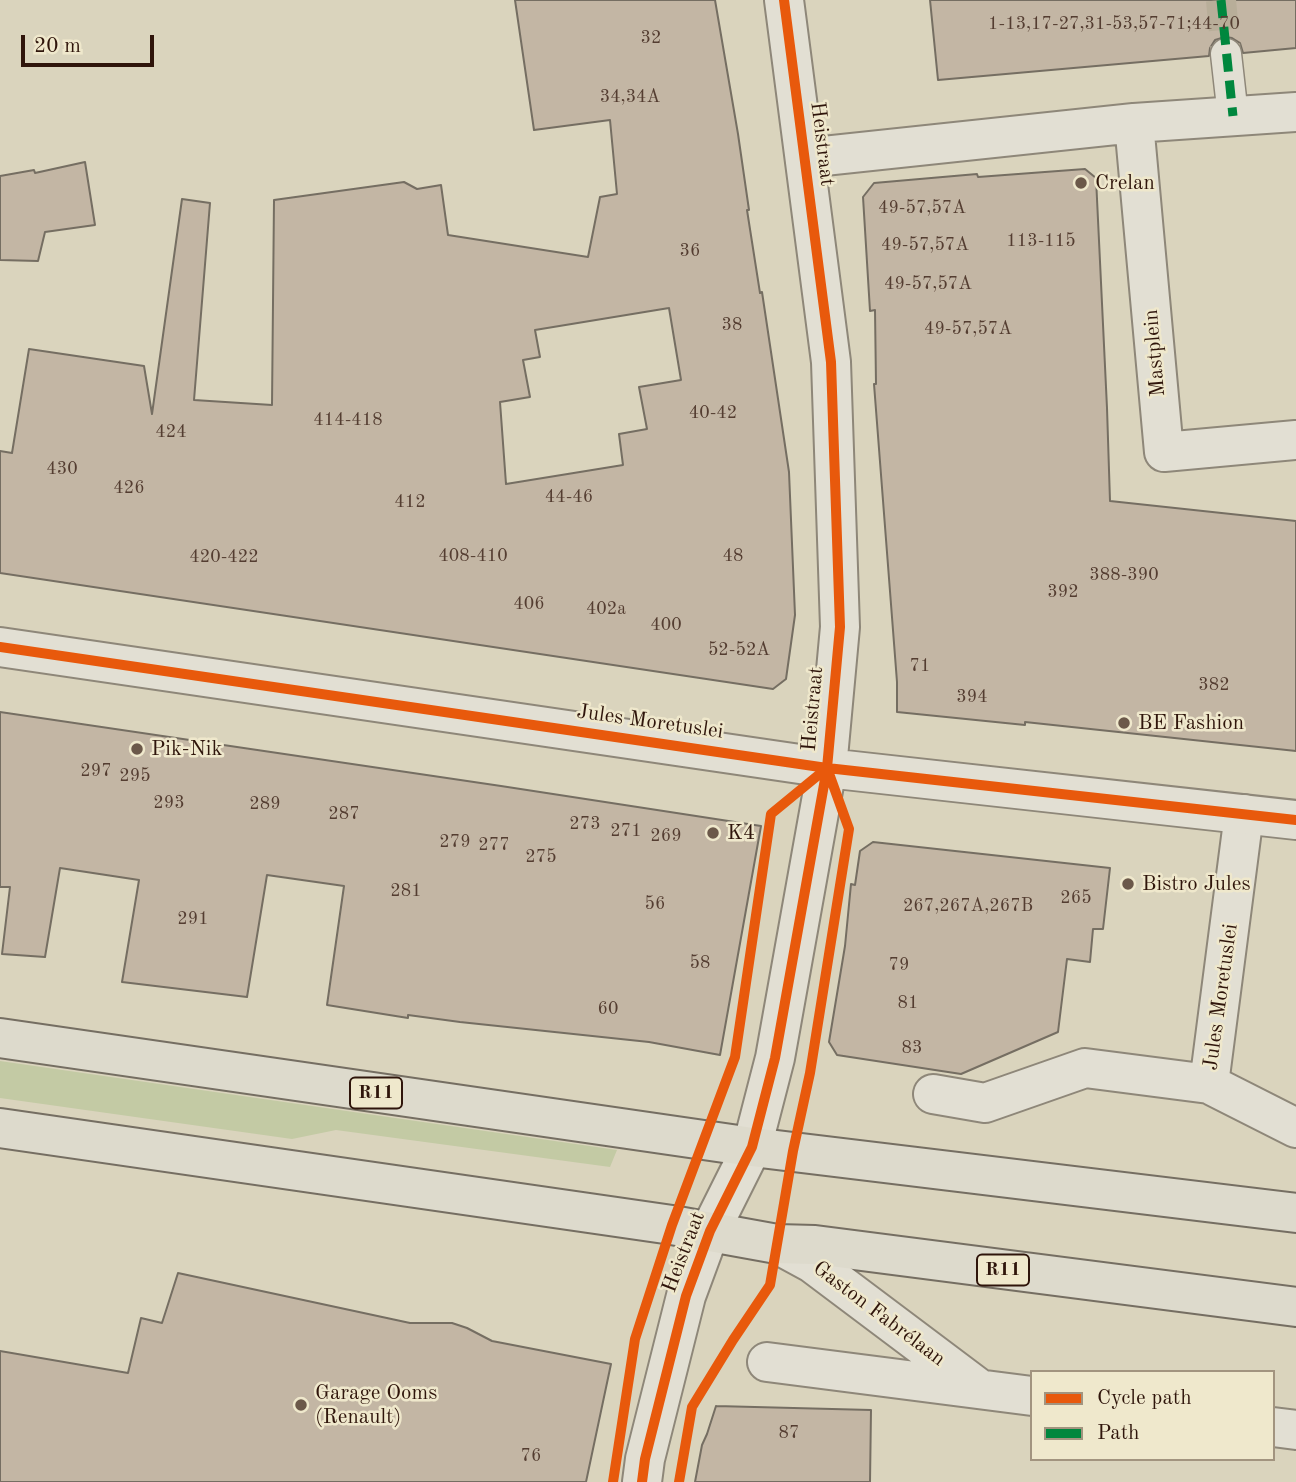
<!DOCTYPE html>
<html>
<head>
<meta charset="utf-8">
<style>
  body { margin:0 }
  #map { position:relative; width:1296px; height:1482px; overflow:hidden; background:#dad4bd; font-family:"Old Standard TT",serif }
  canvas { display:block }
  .legend { position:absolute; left:1030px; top:1370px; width:245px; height:91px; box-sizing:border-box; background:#efe8cc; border:2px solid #a2947f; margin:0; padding:9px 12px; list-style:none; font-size:21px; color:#2f150b }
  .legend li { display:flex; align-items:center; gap:14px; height:35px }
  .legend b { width:35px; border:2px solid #a2947f }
  .scale { position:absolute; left:21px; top:35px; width:133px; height:32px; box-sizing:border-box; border:4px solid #2f150b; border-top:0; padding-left:9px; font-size:21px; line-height:24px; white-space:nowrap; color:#2f150b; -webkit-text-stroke:5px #efe8cc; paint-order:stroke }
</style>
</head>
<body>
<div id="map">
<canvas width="1296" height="1482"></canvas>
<ul class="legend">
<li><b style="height:9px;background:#e8590c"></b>Cycle path</li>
<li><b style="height:9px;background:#00873e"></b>Path</li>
</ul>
<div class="scale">20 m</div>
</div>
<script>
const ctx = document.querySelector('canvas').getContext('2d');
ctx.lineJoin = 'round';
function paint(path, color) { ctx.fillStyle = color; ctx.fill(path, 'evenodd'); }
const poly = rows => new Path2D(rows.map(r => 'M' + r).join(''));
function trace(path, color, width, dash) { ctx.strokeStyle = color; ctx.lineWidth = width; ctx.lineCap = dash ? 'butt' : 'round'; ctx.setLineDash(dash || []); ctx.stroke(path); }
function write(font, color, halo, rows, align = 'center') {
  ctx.font = font + ' "Old Standard TT",serif'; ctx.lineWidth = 5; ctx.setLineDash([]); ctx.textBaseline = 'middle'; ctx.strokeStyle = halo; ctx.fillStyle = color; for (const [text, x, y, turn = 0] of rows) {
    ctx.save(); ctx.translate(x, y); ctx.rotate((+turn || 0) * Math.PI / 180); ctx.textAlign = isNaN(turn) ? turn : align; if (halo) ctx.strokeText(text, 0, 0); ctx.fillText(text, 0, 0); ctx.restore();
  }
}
paint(poly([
  [0,1061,617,1150,610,1167,336,1130,292,1139,0,1098]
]), '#c3caa4');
const building = poly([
  [515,0,715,0,738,134,749,210,747,210,760,293,762,292,789,472,795,615,786,679,773,689,0,573,0,451,12,453,29,349,144,366,152,414,182,199,210,203,194,400,272,405,274,200,404,182,417,189,441,185,448,235,588,257,600,197,617,194,610,120,534,130,515,0],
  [669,308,681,380,639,387,647,429,619,434,623,465,506,484,500,402,530,397,523,360,540,357,535,330,669,308],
  [930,0,1296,0,1296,48,1243,53,1240,43,1232,38,1225,37,1215,40,1210,48,1209,56,938,80,930,0],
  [85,162,95,225,45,232,38,261,0,260,0,176,34,170,35,173,85,162],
  [1085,169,1096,178,1107,408,1110,501,1296,521,1296,751,1025,722,1025,725,897,712,897,682,874,384,876,384,875,310,870,311,863,197,874,183,977,174,978,177,1085,169],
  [0,712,501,786,761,826,720,1055,649,1042,460,1022,408,1015,408,1018,327,1005,344,886,267,875,247,997,122,982,139,880,60,868,45,957,2,954,10,887,0,887,0,712],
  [873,842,1110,868,1103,929,1093,929,1090,962,1067,959,1058,1032,961,1074,837,1055,829,1042,845,946,851,884,855,885,860,851,873,842],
  [178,1273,410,1323,452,1323,467,1328,492,1341,611,1364,586,1482,0,1482,0,1351,128,1373,141,1318,162,1323,178,1273],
  [716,1406,871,1410,870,1482,695,1482,702,1445,707,1434,716,1406]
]);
paint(building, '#c3b6a4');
trace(building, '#756e62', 2);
trace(poly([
  [1221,0,1226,54]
]), '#b8ae99', 30, [30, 15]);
const pedestrian = poly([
  [1226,54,1233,116]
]);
const minor = poly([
  [1134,123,1164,452,1296,440],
  [805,158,1134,123,1296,112],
  [1244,814,1209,1084,1296,1128],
  [933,1094,985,1103,1085,1068,1209,1084],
  [777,1244,812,1263,977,1387],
  [767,1362,1032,1396],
  [1273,1427,1296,1430]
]);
const tertiary = poly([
  [0,647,827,768,1296,820],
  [642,1482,645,1459,686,1296,710,1231,752,1147,775,1058,827,768,840,627,831,362,784,0]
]);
const trunk = poly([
  [0,1038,752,1147,1296,1213],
  [0,1128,672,1225,777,1244,815,1245,1296,1307]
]);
trace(pedestrian, '#8e8779', 33);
trace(minor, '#8e8779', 42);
trace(tertiary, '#8e8779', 42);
trace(trunk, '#756e62', 42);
trace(pedestrian, '#e2dfd3', 30);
trace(minor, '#e2dfd3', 38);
trace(tertiary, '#e2dfd3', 38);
trace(trunk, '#dddacc', 38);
trace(poly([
  [1221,0,1233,116]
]), '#00873e', 9, [18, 9]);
trace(poly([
  [0,647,827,768,1296,820],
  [613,1482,635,1339,672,1225,735,1057,771,814,827,768],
  [642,1482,645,1459,686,1296,710,1231,752,1147,775,1058,827,768,840,627,831,362,784,0],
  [679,1482,692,1407,733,1340,770,1285,793,1151,810,1073,849,829,827,768]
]), '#e8590c', 10);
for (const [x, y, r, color] of [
  [1081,183,7,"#6b5849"],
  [1124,723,7,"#6b5849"],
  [137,749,7,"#6b5849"],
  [713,833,7,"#6b5849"],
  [1128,884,7,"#6b5849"],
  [301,1405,7,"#6b5849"]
]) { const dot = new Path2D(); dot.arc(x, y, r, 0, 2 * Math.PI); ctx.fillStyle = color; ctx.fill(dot); trace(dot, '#efe8cc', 2.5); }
write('18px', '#543d31', null, [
  ["1-13,17-27,31-53,57-71;44-70",1114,24],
  ["32",651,38],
  ["34,34A",630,97],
  ["49-57,57A",922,208],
  ["113-115",1041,241],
  ["49-57,57A",925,245],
  ["36",690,251],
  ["49-57,57A",928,284],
  ["38",732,325],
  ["49-57,57A",968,329],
  ["40-42",713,413],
  ["414-418",348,420],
  ["424",171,432],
  ["430",62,469],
  ["426",129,488],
  ["44-46",569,497],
  ["412",410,502],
  ["408-410",473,556],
  ["48",733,556],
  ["420-422",224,557],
  ["388-390",1124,575],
  ["392",1063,592],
  ["406",529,604],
  ["402a",606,609],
  ["400",666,625],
  ["52-52A",739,650],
  ["71",920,666],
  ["382",1214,685],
  ["394",972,697],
  ["297",96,771],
  ["295",135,776],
  ["293",169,803],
  ["289",265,804],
  ["287",344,814],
  ["273",585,824],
  ["271",626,831],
  ["269",666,836],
  ["279",455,842],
  ["277",494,845],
  ["275",541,857],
  ["281",406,891],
  ["265",1076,898],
  ["56",655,904],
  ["267,267A,267B",968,906],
  ["291",193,919],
  ["58",700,963],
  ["79",899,965],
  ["81",908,1003],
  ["60",608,1009],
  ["83",912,1048],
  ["87",789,1433],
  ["76",531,1456]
]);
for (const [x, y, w] of [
  [376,1093,52],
  [1003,1270,52]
]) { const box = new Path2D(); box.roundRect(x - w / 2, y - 15.5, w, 31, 5); ctx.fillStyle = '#efe8cc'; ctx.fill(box); trace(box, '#2f150b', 2); }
write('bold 19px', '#2f150b', null, [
  ["R11",376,1093],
  ["R11",1003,1270]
]);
write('21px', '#2f150b', '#efe8cc', [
  ["Heistraat",822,144,83],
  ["Mastplein",1155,353,-95],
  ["Heistraat",813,709,-85],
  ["Jules Moretuslei",650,722,8],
  ["Jules Moretuslei",1221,997,-82],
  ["Heistraat",684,1252,-69],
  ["Gaston Fabrélaan",879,1314,37]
]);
write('21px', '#2f150b', '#efe8cc', [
  ["Crelan",1095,183],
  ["BE Fashion",1138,723],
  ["Pik-Nik",151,749],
  ["K4",727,833],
  ["Bistro Jules",1142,884],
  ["Garage Ooms",315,1393],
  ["(Renault)",315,1417]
], 'left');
</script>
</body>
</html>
